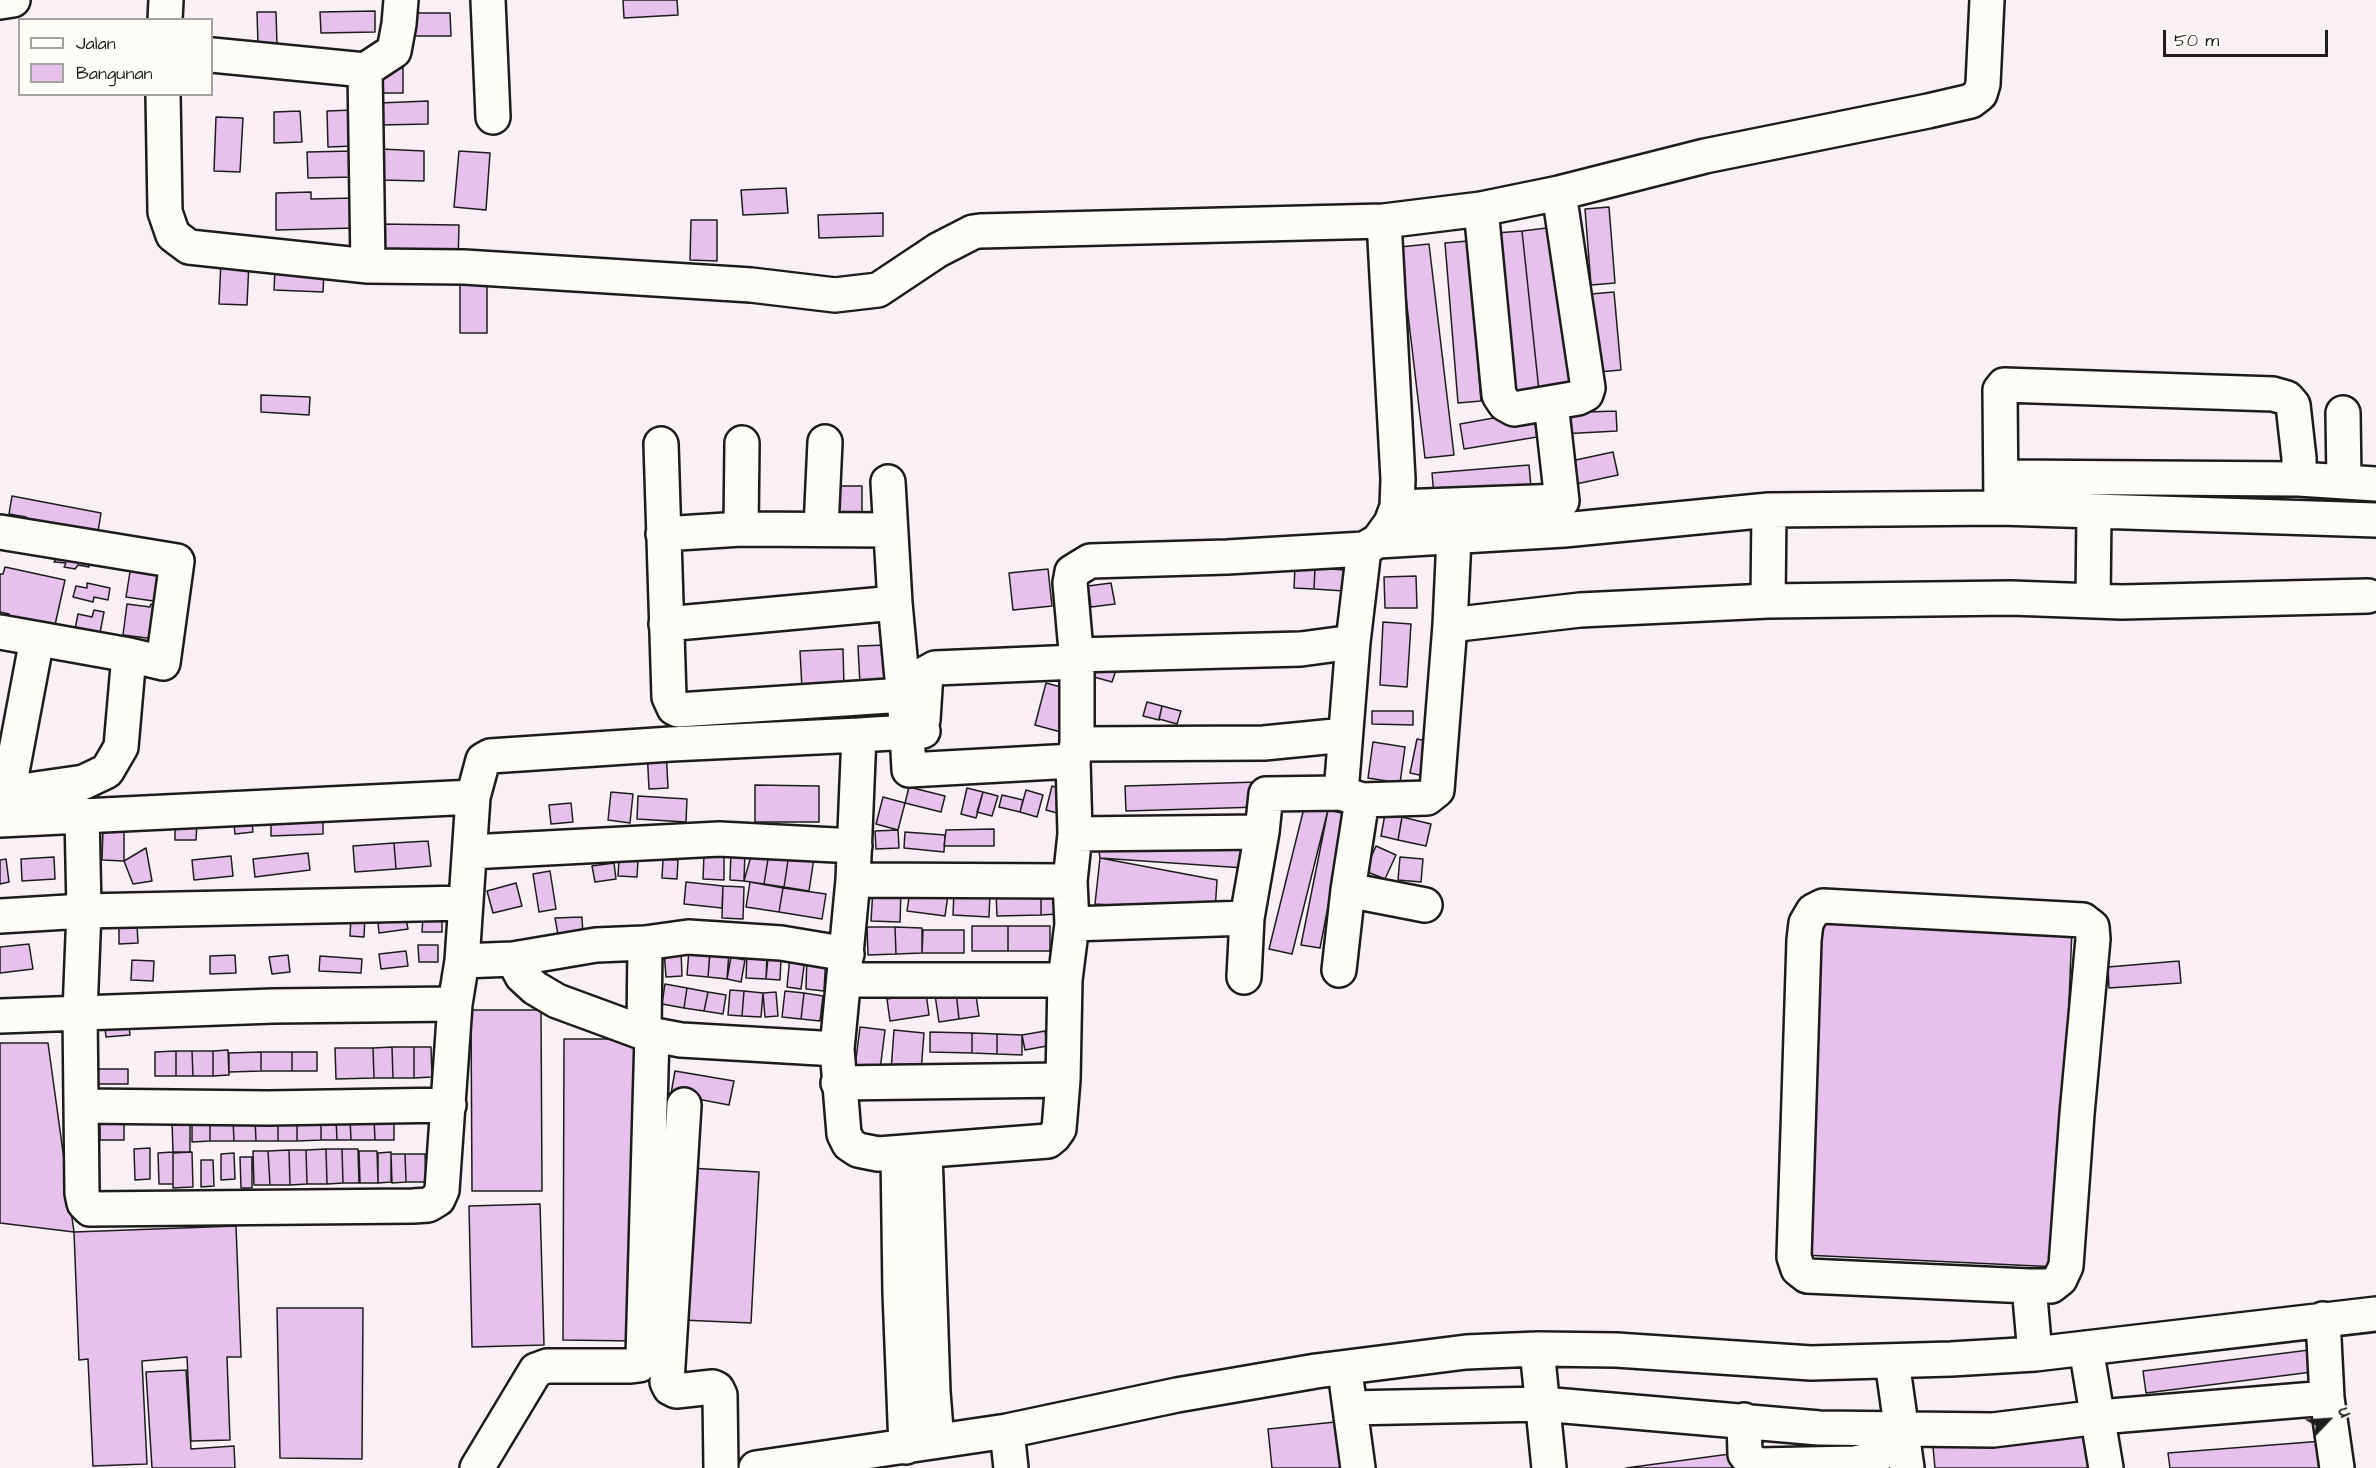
<!DOCTYPE html>
<html>
<head>
<meta charset="utf-8">
<style>
  body { margin:0 }
  #map { position:relative; width:2376px; height:1468px; overflow:hidden; background:#f8f0f5; font-family:"Architects Daughter",sans-serif }
  canvas { display:block }
  .legend { position:absolute; left:18px; top:18px; width:195px; height:78px; box-sizing:border-box; background:#fdfcf7; border:2px solid #a3a29f; margin:0; padding:8px 10px; list-style:none; font-size:18px; color:#1c1c1c }
  .legend li { display:flex; align-items:center; gap:12px; height:30px }
  .legend b { width:30px; border:2px solid #a3a29f }
  .north { position:absolute; left:2298px; top:1390px; width:60px; height:60px; -webkit-text-stroke:4px #fdfcf7; paint-order:stroke; rotate:65deg; font-size:16px; font-weight:700; line-height:24px; text-align:center; color:#1c1c1c }
  .north::after { content:''; display:block; margin:auto; width:21px; height:27px; background:#1c1c1c; clip-path:polygon(50% 0,100% 100%,50% 72%,0 100%) }
  .scale { position:absolute; left:2163px; top:30px; width:165px; height:27px; box-sizing:border-box; border:3px solid #1c1c1c; border-top:0; padding-left:8px; font-size:18px; line-height:21px; white-space:nowrap; color:#1c1c1c; -webkit-text-stroke:4px #fdfcf7; paint-order:stroke }
</style>
</head>
<body>
<div id="map">
<canvas width="2376" height="1468"></canvas>
<ul class="legend">
<li><b style="height:8px;background:#fdfcf7"></b>Jalan</li>
<li><b style="height:16px;background:#e6c1eb"></b>Bangunan</li>
</ul>
<div class="north">U</div>
<div class="scale">50 m</div>
</div>
<script>
const ctx = document.querySelector('canvas').getContext('2d');
ctx.lineJoin = 'round';
function paint(path, color) { ctx.fillStyle = color; ctx.fill(path, 'evenodd'); }
const poly = rows => new Path2D(rows.map(r => 'M' + r).join(''));
function trace(path, color, width, dash) { ctx.strokeStyle = color; ctx.lineWidth = width; ctx.lineCap = dash ? 'butt' : 'round'; ctx.setLineDash(dash || []); ctx.stroke(path); }
const building = poly([
  [623,0,677,0,678,15,624,18,623,0],
  [375,11,375,32,321,33,320,12,375,11],
  [257,12,276,12,277,45,258,45,257,12],
  [405,13,450,13,451,36,406,36,405,13],
  [379,68,403,68,403,93,379,93,379,68],
  [428,101,428,124,380,125,379,103,428,101],
  [353,110,354,146,328,147,327,111,353,110],
  [300,111,302,142,274,143,274,112,300,111],
  [216,117,243,118,240,172,214,171,216,117],
  [381,149,424,151,424,181,380,180,381,149],
  [352,151,353,177,308,178,307,152,352,151],
  [459,151,490,153,486,210,454,207,459,151],
  [786,188,788,213,743,215,741,190,786,188],
  [311,192,311,199,355,198,356,228,276,230,276,193,311,192],
  [1609,207,1615,283,1591,285,1585,209,1609,207],
  [883,213,883,236,819,238,818,215,883,213],
  [691,220,717,220,717,261,690,260,691,220],
  [378,224,459,225,458,262,378,260,378,224],
  [1555,227,1572,388,1539,391,1522,231,1555,227],
  [1522,231,1539,391,1514,394,1496,233,1522,231],
  [1468,241,1481,401,1458,403,1445,243,1468,241],
  [1429,244,1454,455,1425,458,1400,247,1429,244],
  [221,261,249,262,247,305,219,304,221,261],
  [275,270,324,272,323,292,274,290,275,270],
  [460,283,487,283,487,333,460,333,460,283],
  [1614,292,1621,370,1598,372,1591,294,1614,292],
  [261,395,310,397,309,415,261,412,261,395],
  [1533,411,1537,437,1464,449,1460,424,1533,411],
  [1616,411,1617,431,1561,434,1560,413,1616,411],
  [1613,452,1618,475,1576,484,1571,461,1613,452],
  [1529,465,1531,487,1434,496,1432,473,1529,465],
  [838,486,862,486,862,517,837,516,838,486],
  [12,496,101,513,97,538,25,524,26,517,9,514,12,496],
  [57,558,90,560,89,567,78,565,75,569,64,567,66,563,54,562,57,558],
  [132,559,164,573,160,602,126,597,132,559],
  [5,567,65,580,55,625,33,620,31,629,7,624,9,614,0,612,0,574,3,574,5,567],
  [1295,567,1315,568,1314,589,1294,588,1295,567],
  [1315,568,1345,570,1344,591,1314,589,1315,568],
  [1048,569,1052,606,1013,610,1009,573,1048,569],
  [1416,576,1417,608,1385,608,1384,577,1416,576],
  [87,583,110,588,108,600,94,597,93,602,73,597,76,586,87,588,87,583],
  [1111,583,1115,604,1091,607,1088,586,1111,583],
  [127,604,150,607,151,604,160,605,155,639,123,635,127,604],
  [94,610,104,612,99,638,74,634,78,614,92,617,94,610],
  [1383,622,1411,624,1407,687,1380,685,1383,622],
  [888,645,890,684,860,685,858,646,888,645],
  [843,649,844,687,802,689,800,651,843,649],
  [1097,665,1116,670,1112,682,1094,677,1097,665],
  [1046,683,1072,690,1061,732,1035,725,1046,683],
  [1147,702,1162,706,1159,720,1143,716,1147,702],
  [1162,706,1181,711,1177,724,1159,719,1162,706],
  [1372,711,1413,711,1413,725,1372,724,1372,711],
  [1417,739,1441,744,1433,778,1410,773,1417,739],
  [1373,742,1405,747,1400,783,1368,778,1373,742],
  [647,749,666,749,668,788,649,789,647,749],
  [1258,782,1259,807,1126,811,1125,786,1258,782],
  [755,785,819,786,819,822,755,822,755,785],
  [1052,786,1068,791,1061,814,1046,810,1052,786],
  [909,787,945,796,941,812,905,803,909,787],
  [967,788,983,792,976,818,961,814,967,788],
  [1026,790,1043,795,1037,817,1020,812,1026,790],
  [611,792,633,794,630,823,608,820,611,792],
  [983,792,998,796,992,816,977,812,983,792],
  [1002,795,1023,800,1020,812,999,807,1002,795],
  [638,796,687,799,686,822,637,819,638,796],
  [883,797,905,803,898,830,876,824,883,797],
  [571,803,573,822,551,824,549,805,571,803],
  [1305,804,1328,810,1292,954,1269,949,1305,804],
  [1328,810,1346,814,1320,948,1301,945,1328,810],
  [251,813,253,832,235,834,233,815,251,813],
  [1385,814,1402,817,1398,840,1381,836,1385,814],
  [323,817,323,834,271,836,271,819,323,817],
  [1402,817,1431,824,1426,846,1398,840,1402,817],
  [175,821,197,822,196,840,175,840,175,821],
  [103,828,124,828,124,861,102,860,103,828],
  [994,829,994,846,944,846,946,830,994,829],
  [898,830,899,848,876,849,875,831,898,830],
  [905,832,945,835,944,852,904,848,905,832],
  [428,841,431,866,396,869,394,843,428,841],
  [394,843,396,869,355,872,353,846,394,843],
  [1244,845,1244,868,1100,858,1098,846,1244,845],
  [1376,846,1396,855,1385,879,1365,871,1376,846],
  [146,848,152,881,133,884,124,861,146,848],
  [731,851,745,851,744,881,730,880,731,851],
  [308,853,310,870,255,877,253,859,308,853],
  [769,853,764,884,744,881,751,856,769,853],
  [769,853,789,854,784,887,764,884,769,853],
  [704,854,724,855,724,880,703,879,704,854],
  [789,854,814,858,809,891,784,887,789,854],
  [231,856,233,876,194,880,192,860,231,856],
  [54,857,55,879,22,881,21,859,54,857],
  [1400,857,1423,859,1421,882,1398,880,1400,857],
  [1100,858,1217,880,1215,912,1095,904,1100,858],
  [6,859,9,882,0,884,0,860,6,859],
  [619,859,638,860,637,877,618,876,619,859],
  [663,859,678,860,677,879,662,878,663,859],
  [614,863,616,879,595,882,592,866,614,863],
  [550,871,556,909,539,912,533,874,550,871],
  [686,882,723,886,722,908,684,904,686,882],
  [750,882,783,888,779,912,746,907,750,882],
  [516,883,522,906,493,913,487,891,516,883],
  [723,886,744,887,743,919,722,918,723,886],
  [783,888,826,894,822,919,779,912,783,888],
  [873,889,901,890,900,922,871,921,873,889],
  [910,890,948,895,945,916,907,911,910,890],
  [954,891,990,893,989,917,953,915,954,891],
  [1041,891,1056,891,1057,914,1041,915,1041,891],
  [1041,891,1041,915,997,916,996,892,1041,891],
  [351,915,365,915,364,937,350,936,351,915],
  [423,916,442,917,442,932,422,932,423,916],
  [582,917,583,937,559,940,555,918,582,917],
  [1817,917,2072,929,2058,1267,1804,1255,1817,917],
  [406,919,408,929,379,933,378,923,406,919],
  [137,924,138,943,119,944,119,925,137,924],
  [972,926,1008,926,1008,951,972,951,972,926],
  [1008,926,1050,926,1050,951,1008,951,1008,926],
  [867,927,895,927,896,954,868,955,867,927],
  [895,927,922,928,922,953,896,954,895,927],
  [923,930,964,930,964,953,922,953,923,930],
  [29,944,33,969,0,973,0,947,29,944],
  [418,945,438,945,438,962,419,962,418,945],
  [681,950,682,976,666,977,664,951,681,950],
  [689,950,710,952,708,977,687,975,689,950],
  [710,950,729,952,727,979,708,977,710,950],
  [406,951,408,966,381,969,379,954,406,951],
  [747,954,767,955,766,979,746,978,747,954],
  [807,954,826,955,824,991,806,989,807,954],
  [235,955,236,973,210,974,210,956,235,955],
  [288,955,290,972,272,974,269,957,288,955],
  [320,956,362,959,361,973,319,971,320,956],
  [790,956,805,958,801,989,787,987,790,956],
  [731,957,745,960,741,982,727,979,731,957],
  [768,957,781,958,780,980,766,979,768,957],
  [132,960,154,961,153,981,131,980,132,960],
  [2179,961,2181,983,2109,988,2108,967,2179,961],
  [665,984,687,988,684,1008,662,1004,665,984],
  [687,988,708,992,704,1011,684,1008,687,988],
  [975,989,979,1016,959,1019,956,992,975,989],
  [730,990,744,991,742,1016,728,1015,730,990],
  [744,991,763,993,761,1017,742,1016,744,991],
  [785,991,804,993,801,1019,782,1017,785,991],
  [708,992,726,995,723,1014,704,1011,708,992],
  [776,992,778,1016,765,1017,763,993,776,992],
  [956,992,959,1019,939,1022,935,995,956,992],
  [804,993,823,996,820,1021,801,1019,804,993],
  [926,993,929,1015,890,1021,887,999,926,993],
  [471,1010,541,1010,542,1191,472,1191,471,1010],
  [128,1018,130,1035,106,1037,104,1020,128,1018],
  [860,1027,885,1030,880,1070,855,1067,860,1027],
  [894,1030,924,1033,921,1072,891,1071,894,1030],
  [1045,1031,1047,1046,1025,1050,1022,1035,1045,1031],
  [930,1032,972,1033,972,1053,930,1052,930,1032],
  [972,1033,997,1034,997,1054,972,1053,972,1033],
  [997,1034,1022,1035,1022,1055,997,1054,997,1034],
  [564,1039,636,1039,635,1341,563,1340,564,1039],
  [0,1043,48,1043,74,1232,0,1223,0,1043],
  [392,1047,393,1078,374,1078,373,1048,392,1047],
  [392,1047,414,1047,414,1078,393,1078,392,1047],
  [414,1047,431,1047,432,1077,414,1078,414,1047],
  [335,1048,373,1048,374,1078,336,1079,335,1048],
  [228,1050,229,1075,213,1076,213,1051,228,1050],
  [176,1051,192,1051,193,1076,176,1076,176,1051],
  [176,1051,176,1076,155,1076,155,1052,176,1051],
  [192,1051,213,1051,213,1076,193,1076,192,1051],
  [261,1052,292,1052,292,1071,261,1071,261,1052],
  [261,1052,261,1071,229,1072,229,1053,261,1052],
  [292,1052,317,1052,317,1071,292,1071,292,1052],
  [98,1069,128,1069,128,1084,98,1084,98,1069],
  [675,1071,734,1081,729,1105,671,1094,675,1071],
  [394,1117,394,1140,375,1140,374,1118,394,1117],
  [278,1118,278,1141,256,1141,255,1119,278,1118],
  [278,1118,297,1118,297,1141,278,1141,278,1118],
  [297,1118,321,1118,321,1140,297,1141,297,1118],
  [321,1118,336,1118,337,1140,321,1140,321,1118],
  [336,1118,350,1118,351,1140,337,1140,336,1118],
  [350,1118,374,1118,375,1140,351,1140,350,1118],
  [192,1119,210,1119,210,1141,192,1142,192,1119],
  [210,1119,233,1119,234,1141,210,1141,210,1119],
  [233,1119,255,1119,256,1141,234,1141,233,1119],
  [172,1121,190,1121,190,1152,173,1152,172,1121],
  [100,1124,124,1124,124,1140,100,1140,100,1124],
  [150,1148,150,1179,135,1180,134,1149,150,1148],
  [326,1149,342,1149,343,1183,327,1184,326,1149],
  [326,1149,327,1184,307,1184,306,1150,326,1149],
  [342,1149,358,1149,359,1183,343,1183,342,1149],
  [289,1150,290,1185,270,1185,268,1151,289,1150],
  [289,1150,306,1150,307,1184,290,1185,289,1150],
  [253,1151,268,1151,270,1185,254,1185,253,1151],
  [359,1151,377,1151,378,1183,360,1183,359,1151],
  [173,1152,173,1184,159,1184,158,1153,173,1152],
  [192,1152,193,1187,173,1188,173,1153,192,1152],
  [391,1152,391,1182,378,1183,378,1153,391,1152],
  [234,1153,235,1179,221,1180,221,1154,234,1153],
  [391,1154,405,1154,406,1182,392,1183,391,1154],
  [405,1154,425,1154,426,1182,406,1182,405,1154],
  [240,1157,252,1157,252,1188,241,1188,240,1157],
  [201,1160,213,1160,214,1186,201,1187,201,1160],
  [689,1168,759,1172,751,1323,681,1320,689,1168],
  [540,1204,544,1345,472,1347,469,1206,540,1204],
  [236,1226,241,1357,227,1357,230,1440,191,1441,187,1357,142,1361,147,1464,93,1466,88,1359,79,1360,74,1232,236,1226],
  [277,1308,363,1308,362,1459,280,1458,277,1308],
  [2317,1349,2320,1371,2146,1393,2143,1371,2317,1349],
  [186,1370,191,1449,234,1446,235,1468,152,1468,146,1372,186,1370],
  [1335,1422,1340,1468,1272,1468,1268,1429,1335,1422],
  [2092,1427,2097,1468,1935,1468,1933,1447,2092,1427],
  [2323,1441,2327,1468,2170,1468,2168,1453,2323,1441],
  [1737,1453,1738,1468,1626,1468,1737,1453]
]);
paint(building, '#e6c1eb');
trace(building, '#1c1c1c', 1.5);
const minor = poly([
  [488,0,493,117],
  [0,2,13,0],
  [165,20,166,0],
  [212,55,365,70,368,266],
  [365,70,394,51,399,24,401,0],
  [163,94,165,212,173,235,189,247,368,266,464,267,751,285,835,295,878,290,938,250,973,232,980,231,1384,221,1481,209,1559,193,1705,156,1928,111,1971,101,1980,94,1983,84,1987,0],
  [1481,209,1499,395,1505,404,1514,409,1578,398,1586,394,1588,388,1559,193],
  [2343,413,2344,481],
  [661,444,669,697,674,708,678,710,904,695],
  [2299,479,2376,484],
  [888,482,895,603,907,732,923,731],
  [1397,507,1562,501,1551,403],
  [2001,508,2000,390,2004,385,2273,394,2287,398,2293,405,2299,458,2299,479,2001,477],
  [821,528,825,442],
  [741,529,742,443],
  [0,532,177,561,163,663,129,655,0,632],
  [663,534,741,529,889,530],
  [1378,541,1564,530,1769,510,2001,508,2376,520],
  [1768,601,1769,510],
  [2093,601,2094,513],
  [666,624,895,603],
  [1450,625,1580,610,1768,601,2011,598,2122,602,2368,596],
  [1076,655,1301,649,1353,642],
  [923,720,926,673,935,668,1077,662],
  [859,735,907,732,909,770,1073,761],
  [1077,744,1264,743,1345,735],
  [0,791,8,793,84,782,107,771,121,747,129,655],
  [8,793,37,639],
  [1341,793,1353,642,1364,549],
  [82,814,84,911,80,1012,82,1193,84,1203,90,1209,413,1206,428,1205,438,1199,442,1190,455,1004,462,961,473,797,483,760,490,756,671,744,859,735,853,880,837,1049,844,1134,849,1144,858,1150,878,1154,1048,1141,1054,1136,1059,1129,1063,1080,1065,980,1072,924,1070,881,1075,834,1073,761,1077,744,1077,662,1070,583,1072,572,1090,561,1227,557,1364,549,1378,541,1391,523,1397,507,1398,479,1384,221],
  [0,820,473,797],
  [1075,834,1262,832],
  [470,852,719,839,855,846],
  [853,880,1070,881],
  [1348,890,1425,905],
  [0,916,84,911,466,903],
  [1072,924,1247,918],
  [513,959,522,976,535,988,557,1001,644,1033,681,1040,837,1049],
  [462,961,513,959,596,945,645,943,688,937,781,943,847,954],
  [1339,970,1348,890,1362,800],
  [1244,977,1247,918,1262,832,1266,794,1341,793,1362,800,1427,798,1437,790,1450,625,1454,538],
  [844,980,1065,980],
  [0,1016,273,1006,455,1004],
  [644,1033,645,943],
  [838,1083,1063,1080],
  [684,1105,667,1382,670,1388,676,1391,713,1387,717,1389,720,1395,721,1468],
  [82,1106,268,1108,449,1105],
  [925,1151,933,1392,937,1441],
  [898,1153,900,1293,906,1447],
  [2029,1286,2051,1286,2060,1279,2066,1266,2077,1114,2093,939,2092,927,2083,920,1823,906,1813,911,1806,923,1804,940,1794,1257,1798,1269,1807,1276,2029,1286,2035,1354],
  [2323,1319,2327,1398,2337,1468],
  [2086,1348,2106,1468],
  [1537,1349,1549,1468],
  [1892,1361,1907,1468],
  [1347,1386,1358,1468],
  [1350,1408,1542,1404,1819,1428,1993,1430,2099,1417,2327,1398],
  [1744,1420,1745,1454,1750,1460,1759,1465,1855,1463,1872,1459,1887,1449,1902,1429],
  [1007,1431,1011,1468],
  [477,1468,536,1370,547,1366,631,1366,639,1365,643,1357,652,1035],
  [756,1468,1007,1431,1177,1395,1316,1371,1466,1352,1537,1349,1616,1350,1811,1363,1951,1359,2035,1354,2376,1314]
]);
trace(minor, '#1c1c1c', 38);
trace(minor, '#fdfcf7', 33);
</script>
</body>
</html>
